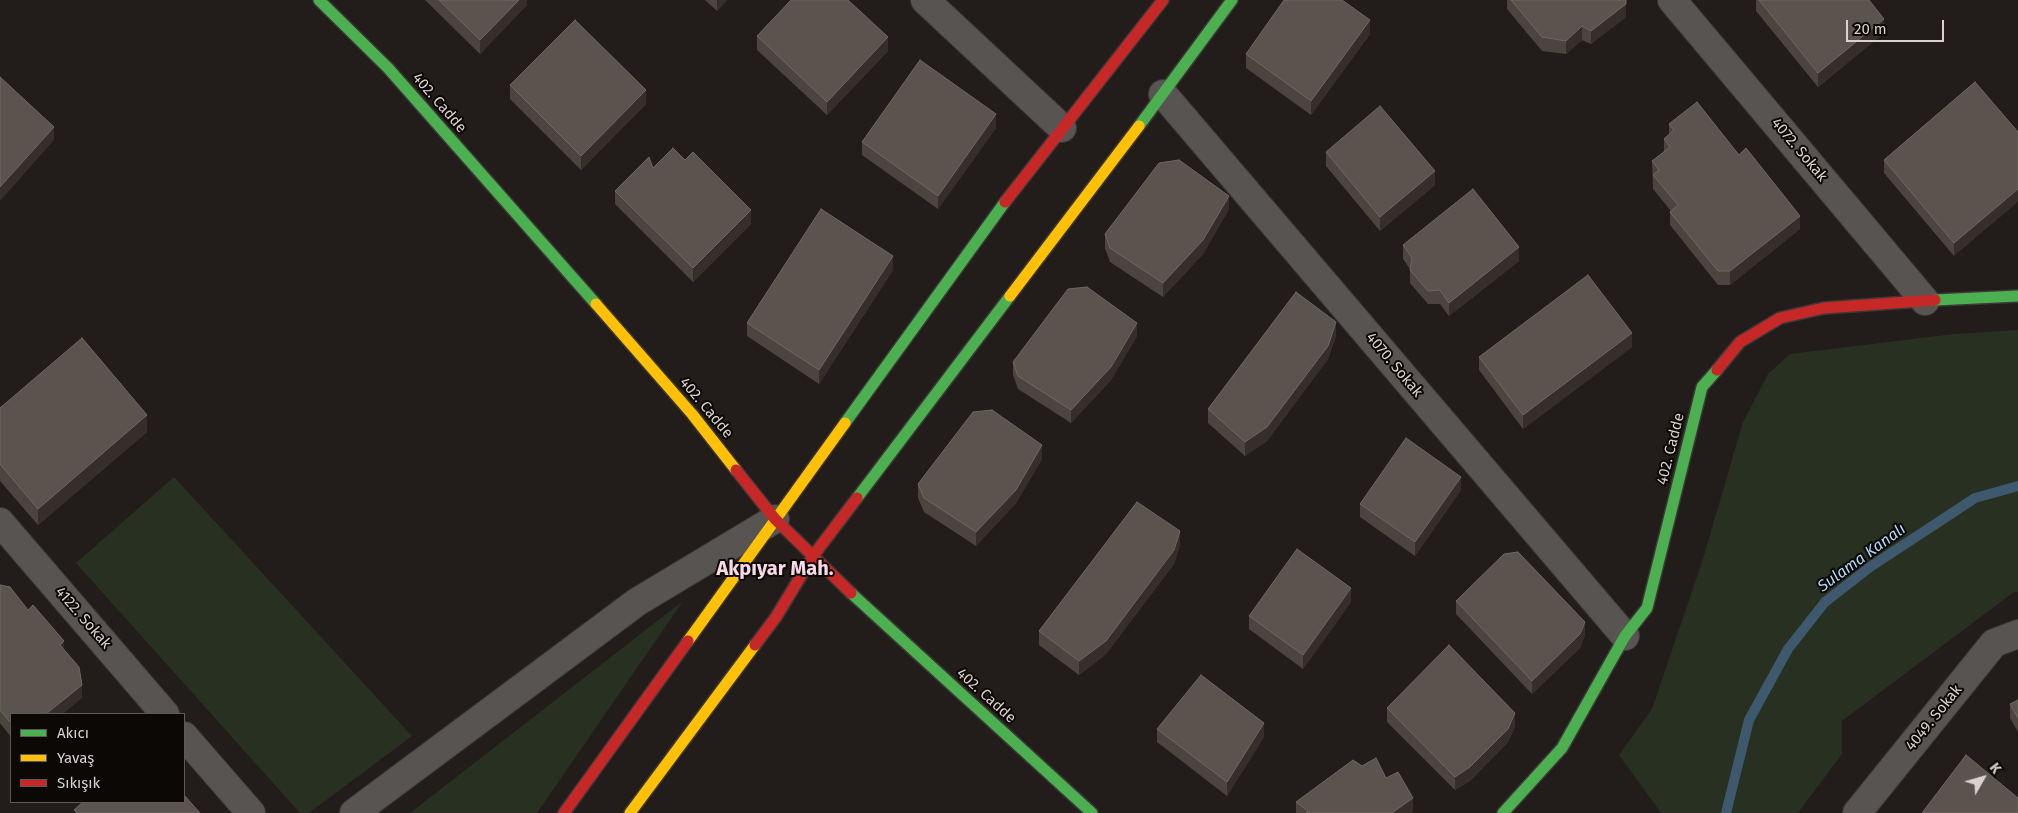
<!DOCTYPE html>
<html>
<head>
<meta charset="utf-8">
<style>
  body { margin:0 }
  #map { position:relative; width:2018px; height:813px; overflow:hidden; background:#221d1a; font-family:"Fira Sans",sans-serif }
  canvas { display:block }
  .legend { position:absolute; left:10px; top:713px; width:175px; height:90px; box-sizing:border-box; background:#0c0806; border:1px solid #5e5956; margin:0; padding:6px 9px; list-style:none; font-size:15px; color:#d9d2ce }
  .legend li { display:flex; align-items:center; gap:10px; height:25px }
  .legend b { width:25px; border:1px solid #5e5956 }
  .north { position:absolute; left:1958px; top:753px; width:50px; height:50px; -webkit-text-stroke:4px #0c0806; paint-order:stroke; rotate:52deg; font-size:14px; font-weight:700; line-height:20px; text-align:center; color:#d9d2ce }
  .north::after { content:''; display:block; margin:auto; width:18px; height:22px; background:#d9d2ce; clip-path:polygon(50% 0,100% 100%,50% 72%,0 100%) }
  .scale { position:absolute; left:1846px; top:20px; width:98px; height:22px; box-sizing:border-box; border:2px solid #d9d2ce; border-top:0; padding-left:6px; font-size:15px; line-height:18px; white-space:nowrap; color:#d9d2ce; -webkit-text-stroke:4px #0c0806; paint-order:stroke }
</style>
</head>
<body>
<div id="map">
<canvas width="2018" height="813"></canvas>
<ul class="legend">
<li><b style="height:6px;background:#4caf50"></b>Akıcı</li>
<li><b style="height:6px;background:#ffc107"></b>Yavaş</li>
<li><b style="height:6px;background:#c62828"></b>Sıkışık</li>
</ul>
<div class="north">K</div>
<div class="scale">20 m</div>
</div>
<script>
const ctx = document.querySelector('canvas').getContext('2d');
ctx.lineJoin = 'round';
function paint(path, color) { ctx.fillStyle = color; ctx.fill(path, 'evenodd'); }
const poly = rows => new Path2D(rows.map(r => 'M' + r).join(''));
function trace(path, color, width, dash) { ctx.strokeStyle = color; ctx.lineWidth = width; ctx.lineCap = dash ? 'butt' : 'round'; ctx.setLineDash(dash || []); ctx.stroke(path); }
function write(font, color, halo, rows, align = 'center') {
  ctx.font = font + ' "Fira Sans",sans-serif'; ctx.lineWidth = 4; ctx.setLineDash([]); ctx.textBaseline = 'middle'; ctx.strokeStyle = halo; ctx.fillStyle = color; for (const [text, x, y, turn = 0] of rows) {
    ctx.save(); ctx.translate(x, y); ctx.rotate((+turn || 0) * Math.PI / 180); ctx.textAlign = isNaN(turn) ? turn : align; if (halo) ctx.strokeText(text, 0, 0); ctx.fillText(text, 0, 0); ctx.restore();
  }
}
paint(poly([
  [2018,330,2018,592,2014,592,1842,721,1842,754,1798,813,1661,813,1619,755,1652,709,1702,562,1743,422,1768,374,1790,354,1954,334],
  [174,477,412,736,309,813,300,813,76,563],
  [683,601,537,813,410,813]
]), '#283021');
trace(poly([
  [1726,813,1749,720,1788,649,1825,602,1870,567,1975,498,2018,486]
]), '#3e586d', 10);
const street = poly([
  [925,0,1062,128],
  [1672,0,1925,301],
  [1163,94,1625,636],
  [0,522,165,714],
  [184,736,251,813],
  [354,813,637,602,775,519],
  [1857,813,1994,643,2018,634]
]);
const fast = poly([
  [319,0,388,68,596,304],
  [1139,126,1232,0],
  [1935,300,2018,296],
  [845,423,1005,202],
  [857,498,1010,296],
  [851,593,1092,813],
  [1503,813,1562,748,1625,636,1647,608,1702,387,1717,370]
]);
const slow = poly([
  [1010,296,1139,126],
  [596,304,692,414,736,470],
  [688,641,845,423],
  [630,813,755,645]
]);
const jam = poly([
  [1005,202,1163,0],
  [1717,370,1740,342,1780,318,1824,308,1935,300],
  [736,470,775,519,851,593],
  [755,645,776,617,813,556,857,498],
  [564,813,688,641]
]);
trace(street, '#3c3836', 30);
trace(fast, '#3c3836', 14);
trace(slow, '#3c3836', 14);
trace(jam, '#3c3836', 14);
trace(street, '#585451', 28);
trace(fast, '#4caf50', 11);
trace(slow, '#ffc107', 11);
trace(jam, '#c62828', 11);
paint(poly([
  [425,0,527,0,527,5,480,54],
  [705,0,727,0,717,11],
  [1507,0,1626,0,1626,17,1591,44,1582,40,1566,54,1542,51,1507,9],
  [1756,0,1869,0,1884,33,1818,87,1756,11],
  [1370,34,1311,115,1246,68,1246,54],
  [757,36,888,51,827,115,757,50],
  [1975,82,1954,256,1884,173,1884,160],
  [510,85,646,104,581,170,510,99],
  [1669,124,1739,155,1800,229,1730,285,1718,285,1670,225,1670,212,1671,211,1653,189,1652,161,1664,152,1664,139,1669,134],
  [996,128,938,209,862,155,862,142],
  [1326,152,1435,185,1380,231,1326,166],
  [685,160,751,224,693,282,615,204,615,191,653,168],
  [1229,209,1203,254,1163,297,1110,262,1105,248,1105,234],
  [1403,245,1519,261,1449,316,1440,304,1428,304,1410,283,1410,269,1403,259],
  [893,270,819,384,747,336,747,323],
  [1137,336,1111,380,1071,423,1018,389,1013,375,1013,362],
  [1336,336,1328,359,1267,441,1245,456,1208,423,1208,409],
  [1632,347,1523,429,1479,370,1479,357],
  [0,408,147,432,38,525,0,481],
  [1042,459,1016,503,976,546,924,512,918,498,918,484],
  [1461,490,1415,556,1360,517,1360,504],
  [1180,545,1174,564,1106,654,1079,675,1039,645,1039,631],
  [0,585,28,610,64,650,82,698,11,714,11,737,0,723],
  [1456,601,1585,635,1580,648,1532,694,1456,614],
  [1351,602,1303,669,1249,629,1249,616],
  [2018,700,2018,732,2010,718,2010,704],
  [1387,708,1515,727,1508,742,1470,781,1455,790,1387,722],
  [1157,729,1264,737,1227,796,1157,742],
  [1386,778,1413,812,1411,813,1296,813,1296,802]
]), '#4c453f');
paint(poly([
  [519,0,527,0,527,5,480,54,480,40],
  [717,0,727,0,717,11],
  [1626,0,1626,17,1591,44,1591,31],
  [1884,19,1884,33,1818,87,1818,73],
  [1370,20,1370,34,1311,115,1311,101],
  [1582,26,1582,40,1566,54,1566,41],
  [888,37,888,51,827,115,827,102],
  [646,90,646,104,581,170,581,156],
  [996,114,996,128,938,209,938,196],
  [54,127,54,140,0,201,0,187],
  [1435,171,1435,185,1380,231,1380,217],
  [2018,189,2018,202,1954,256,1954,243],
  [1229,196,1229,209,1203,254,1163,297,1163,283],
  [751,210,751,224,693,282,693,268],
  [1800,216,1800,229,1730,285,1730,271],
  [1519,247,1519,261,1449,316,1449,303],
  [893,256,893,270,819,384,819,370],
  [1336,322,1336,336,1328,359,1267,441,1245,456,1245,442],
  [1137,323,1137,336,1111,380,1071,423,1071,410],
  [1632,333,1632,347,1523,429,1523,415],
  [147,415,147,432,38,525,38,509],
  [1042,445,1042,459,1016,503,976,546,976,532],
  [1461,477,1461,490,1415,556,1415,542],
  [1180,531,1180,545,1174,564,1106,654,1079,675,1079,661],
  [1351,588,1351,602,1303,669,1303,655],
  [1585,622,1585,635,1580,648,1532,694,1532,681],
  [64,641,64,655,60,645],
  [82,685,82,698,63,714,46,714],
  [1515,713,1515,727,1508,742,1470,781,1455,790,1455,777],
  [1264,723,1264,737,1227,796,1227,782],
  [1413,798,1413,812,1411,813,1392,813]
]), '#352e2a');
const building = poly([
  [439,0,519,0,480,40,439,0],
  [791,0,848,0,888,37,827,102,757,36,791,0],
  [1284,0,1342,0,1370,20,1311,101,1246,54,1284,0],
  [1511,0,1626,0,1626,4,1591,31,1582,26,1566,41,1542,37,1511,0],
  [1759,0,1869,0,1884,19,1818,73,1759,0],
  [575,20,646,90,581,156,510,85,575,20],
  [920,60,996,114,938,196,862,142,920,60],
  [0,77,54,127,0,187,0,77],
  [1975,82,2018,132,2018,189,1954,243,1884,160,1975,82],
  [1697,102,1739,155,1746,148,1800,216,1730,271,1718,271,1670,212,1678,205,1653,175,1659,170,1652,161,1670,147,1664,139,1674,130,1669,124,1697,102],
  [1380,106,1435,171,1380,217,1326,152,1380,106],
  [673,148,685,160,693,152,751,210,693,268,615,191,649,157,653,168,673,148],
  [1179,160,1229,196,1203,240,1163,283,1110,248,1105,234,1159,163,1179,160],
  [1473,189,1519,247,1449,303,1440,290,1428,291,1410,270,1412,258,1403,245,1473,189],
  [821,209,893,256,819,370,747,323,821,209],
  [1588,275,1632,333,1523,415,1479,357,1588,275],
  [1087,287,1137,323,1111,367,1071,410,1018,376,1013,362,1068,289,1087,287],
  [1296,292,1336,322,1328,346,1267,427,1245,442,1208,409,1296,292],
  [82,338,147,415,38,509,0,464,0,408,82,338],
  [992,410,1042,445,1016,490,976,532,924,498,918,484,973,412,992,410],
  [1406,438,1461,477,1415,542,1360,504,1406,438],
  [1137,502,1180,531,1174,550,1106,641,1079,661,1039,631,1137,502],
  [1297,549,1351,588,1303,655,1249,616,1297,549],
  [1518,552,1585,622,1580,634,1532,681,1456,601,1504,554,1518,552],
  [0,585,10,587,28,610,33,605,64,641,60,645,79,667,82,685,46,714,11,714,11,723,0,710,0,585],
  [1449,645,1515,713,1508,729,1470,767,1455,777,1387,708,1449,645],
  [1201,675,1264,723,1227,782,1157,729,1201,675],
  [2018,700,2018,718,2010,704,2018,700],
  [1966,755,2018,798,2018,813,1922,813,1966,755],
  [1376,758,1386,778,1398,772,1413,798,1392,813,1306,813,1308,811,1296,802,1353,760,1362,766,1376,758],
  [184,795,200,813,77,813,74,810,83,802,184,802,184,795]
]);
paint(building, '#5b544e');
trace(building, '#6f6862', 1);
write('15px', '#d9d2ce', '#0c0806', [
  ["402. Cadde",439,103,49],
  ["4072. Sokak",1799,150,50],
  ["4070. Sokak",1394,365,50],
  ["402. Cadde",706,408,50],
  ["402. Cadde",1671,449,-76],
  ["4122. Sokak",83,618,49],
  ["402. Cadde",986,696,42],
  ["4049. Sokak",1934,718,-51]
]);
write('italic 16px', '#afd9fb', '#0c0806', [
  ["Sulama Kanalı",1862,558,-36]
]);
write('bold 20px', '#f9d9e8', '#0c0806', [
  ["Akpıyar Mah.",775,569]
]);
</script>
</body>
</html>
